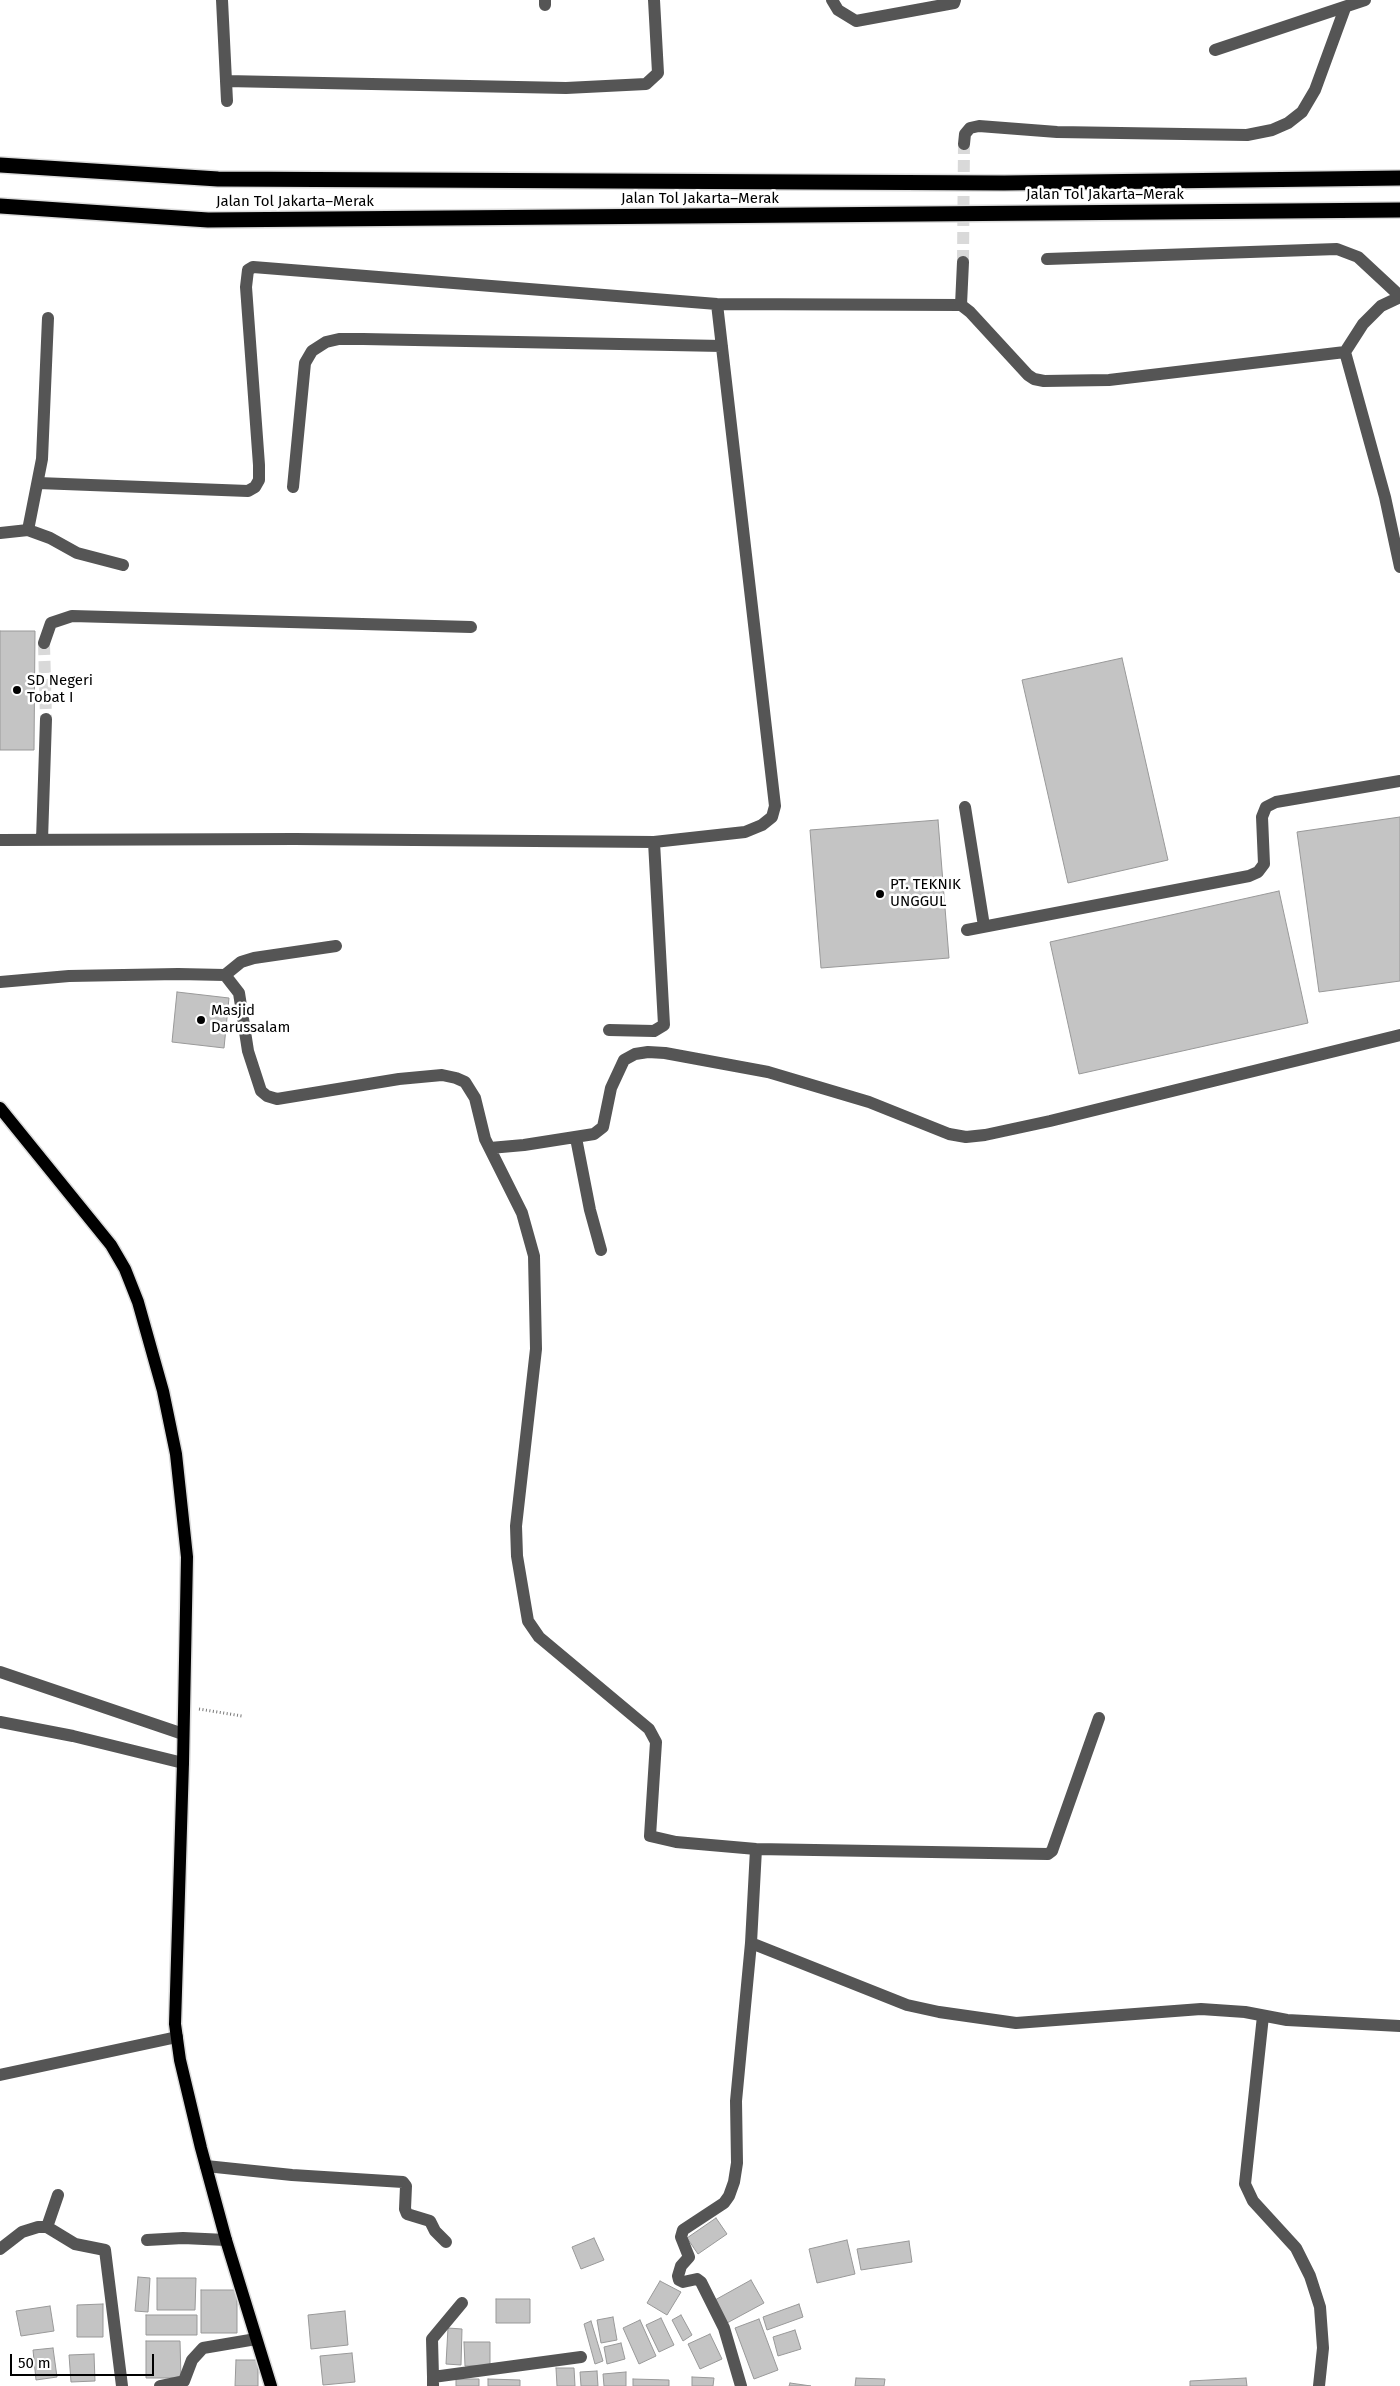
<!DOCTYPE html>
<html>
<head>
<meta charset="utf-8">
<style>
  body { margin:0 }
  #map { position:relative; width:1400px; height:2386px; overflow:hidden; background:#fff; font-family:"Fira Sans",sans-serif }
  canvas { display:block }
  .scale { position:absolute; left:10px; top:2354px; width:144px; height:22px; box-sizing:border-box; border:2px solid #000; border-top:0; padding-left:6px; font-size:15px; line-height:18px; white-space:nowrap; color:#000; -webkit-text-stroke:4px #fff; paint-order:stroke }
</style>
</head>
<body>
<div id="map">
<canvas width="1400" height="2386"></canvas>
<div class="scale">50 m</div>
</div>
<script>
const ctx = document.querySelector('canvas').getContext('2d');
ctx.lineJoin = 'round';
function paint(path, color) { ctx.fillStyle = color; ctx.fill(path, 'evenodd'); }
const poly = rows => new Path2D(rows.map(r => 'M' + r).join(''));
function trace(path, color, width, dash) { ctx.strokeStyle = color; ctx.lineWidth = width; ctx.lineCap = dash ? 'butt' : 'round'; ctx.setLineDash(dash || []); ctx.stroke(path); }
function write(font, color, halo, rows, align = 'center') {
  ctx.font = font + ' "Fira Sans",sans-serif'; ctx.lineWidth = 5; ctx.setLineDash([]); ctx.textBaseline = 'middle'; ctx.strokeStyle = halo; ctx.fillStyle = color; for (const [text, x, y, turn = 0] of rows) {
    ctx.save(); ctx.translate(x, y); ctx.rotate((+turn || 0) * Math.PI / 180); ctx.textAlign = isNaN(turn) ? turn : align; if (halo) ctx.strokeText(text, 0, 0); ctx.fillText(text, 0, 0); ctx.restore();
  }
}
const building = poly([
  [0,631,35,631,34,750,0,750,0,631],
  [1122,658,1168,860,1068,883,1022,680,1122,658],
  [1400,817,1400,981,1319,992,1297,832,1400,817],
  [938,820,949,958,821,968,810,830,938,820],
  [1279,891,1308,1023,1079,1074,1050,942,1279,891],
  [177,992,229,998,224,1048,172,1042,177,992],
  [716,2218,727,2234,698,2254,687,2238,716,2218],
  [594,2238,604,2260,581,2269,572,2247,594,2238],
  [847,2240,855,2274,817,2283,809,2249,847,2240],
  [909,2241,912,2262,861,2270,857,2249,909,2241],
  [138,2277,150,2278,148,2312,135,2311,138,2277],
  [157,2278,196,2278,195,2310,157,2310,157,2278],
  [751,2280,764,2303,727,2323,715,2300,751,2280],
  [660,2281,681,2292,667,2315,647,2303,660,2281],
  [201,2290,237,2290,237,2333,201,2333,201,2290],
  [496,2299,530,2299,530,2323,496,2323,496,2299],
  [103,2304,103,2337,77,2337,77,2305,103,2304],
  [799,2304,803,2317,767,2330,763,2317,799,2304],
  [50,2306,54,2331,21,2336,16,2311,50,2306],
  [345,2311,348,2345,311,2349,308,2315,345,2311],
  [146,2315,197,2315,197,2335,146,2335,146,2315],
  [681,2315,692,2335,683,2341,672,2320,681,2315],
  [613,2317,617,2340,601,2343,597,2320,613,2317],
  [661,2318,674,2345,659,2352,646,2325,661,2318],
  [759,2319,778,2370,754,2379,735,2328,759,2319],
  [640,2320,656,2356,639,2364,623,2328,640,2320],
  [591,2321,603,2361,595,2364,584,2324,591,2321],
  [448,2328,462,2329,461,2365,446,2364,448,2328],
  [795,2330,801,2349,778,2356,773,2337,795,2330],
  [710,2334,722,2359,700,2369,688,2344,710,2334],
  [146,2341,180,2341,181,2378,146,2378,146,2341],
  [464,2342,490,2342,490,2366,465,2366,464,2342],
  [621,2343,625,2359,607,2364,604,2347,621,2343],
  [53,2348,57,2377,36,2380,33,2350,53,2348],
  [352,2353,355,2382,323,2385,320,2356,352,2353],
  [94,2354,95,2381,71,2382,69,2355,94,2354],
  [236,2360,258,2360,258,2386,235,2386,236,2360],
  [556,2368,574,2368,575,2386,557,2386,556,2368],
  [597,2371,598,2386,581,2386,580,2372,597,2371],
  [626,2372,626,2386,604,2386,603,2374,626,2372],
  [692,2377,714,2378,713,2386,692,2386,692,2377],
  [856,2378,885,2379,884,2386,855,2386,856,2378],
  [1246,2378,1247,2386,1190,2386,1190,2381,1246,2378],
  [456,2379,479,2379,479,2386,456,2386,456,2379],
  [488,2379,520,2380,520,2386,488,2386,488,2379],
  [633,2379,669,2380,669,2386,633,2386,633,2379],
  [790,2383,811,2386,789,2386,790,2383]
]);
paint(building, '#c4c4c4');
trace(building, '#999', 1);
trace(poly([
  [963,262,964,144],
  [44,643,46,719]
]), '#d9d9d9', 12, [12, 6]);
const major = poly([
  [0,1108,111,1245,125,1269,138,1302,163,1391,176,1454,187,1557,183,1763,175,2024,180,2060,201,2148,226,2240,271,2386]
]);
const highway = poly([
  [0,165,218,179,1004,183,1400,178],
  [0,206,208,220,1400,210]
]);
trace(major, '#dbdbdb', 15);
trace(highway, '#dbdbdb', 18);
trace(poly([
  [199,1709,242,1716]
]), '#777', 3, [1, 2.5]);
trace(poly([
  [222,0,227,101],
  [545,0,545,5],
  [832,0,838,10,856,21,954,3,955,0],
  [1215,50,1365,0],
  [226,81,566,88,646,84,658,73,654,0],
  [964,144,965,134,970,128,979,126,1057,132,1247,135,1272,130,1288,123,1302,112,1315,90,1345,8],
  [1047,259,1337,249,1358,257,1400,296],
  [1400,297,1381,306,1363,324,1345,352,1385,497,1400,567],
  [961,305,963,262],
  [38,483,248,491,255,487,259,480,259,465,246,287,248,270,253,267,717,304,961,305,970,312,1028,375,1034,379,1044,381,1109,380,1345,352],
  [293,487,305,363,312,351,326,342,339,339,363,339,722,346],
  [28,530,42,459,48,318],
  [0,533,28,530,50,538,77,553,123,565],
  [44,643,51,623,72,616,471,627],
  [965,807,984,926],
  [0,840,295,839,654,842,745,832,762,825,772,817,775,806,717,304],
  [42,840,46,719],
  [967,930,1249,876,1258,872,1264,864,1262,817,1266,807,1276,802,1400,781],
  [225,975,241,962,254,958,336,946],
  [0,982,69,976,178,974,225,975,239,993,248,1051,261,1091,267,1096,277,1099,399,1079,442,1075,456,1078,465,1082,475,1098,485,1139,522,1213,534,1256,536,1349,516,1526,517,1556,528,1621,539,1637,649,1729,656,1742,650,1836,676,1842,756,1849,1048,1854,1052,1851,1099,1718],
  [609,1030,654,1031,664,1025,654,842],
  [576,1138,590,1210,601,1250],
  [490,1148,524,1145,594,1134,603,1127,611,1088,624,1060,635,1054,648,1052,665,1053,768,1072,869,1102,949,1134,966,1137,985,1135,1050,1121,1400,1035],
  [0,1672,183,1734],
  [0,1722,73,1736,183,1763],
  [756,1849,751,1943,907,2005,939,2012,1016,2023,1201,2009,1245,2012,1287,2020,1400,2026],
  [1263,2016,1245,2184,1253,2201,1296,2248,1310,2276,1320,2307,1323,2348,1319,2386],
  [0,2075,177,2037],
  [206,2166,292,2175,403,2182,406,2186,405,2209,407,2214,430,2221,435,2231,446,2242],
  [47,2227,58,2195],
  [147,2240,183,2238,226,2240],
  [0,2249,22,2232,38,2227,47,2227,75,2244,105,2250,122,2386],
  [433,2377,432,2339,462,2303],
  [160,2386,184,2381,192,2360,203,2348,256,2339],
  [433,2386,433,2377,581,2357],
  [741,2386,724,2328,701,2282,697,2279,683,2282,679,2280,678,2276,681,2266,689,2257,681,2237,683,2230,724,2203,729,2196,734,2182,737,2163,736,2101,751,1943]
]), '#555', 12);
trace(major, '#000', 12);
trace(highway, '#000', 15);
for (const [x, y, r, color] of [
  [17,690,5,"#000"],
  [880,894,5,"#000"],
  [201,1020,5,"#000"]
]) { const dot = new Path2D(); dot.arc(x, y, r, 0, 2 * Math.PI); ctx.fillStyle = color; ctx.fill(dot); trace(dot, '#fff', 2); }
write('15px', '#000', '#fff', [
  ["Jalan Tol Jakarta–Merak",1105,195],
  ["Jalan Tol Jakarta–Merak",700,199],
  ["Jalan Tol Jakarta–Merak",295,202]
]);
write('15px', '#000', '#fff', [
  ["SD Negeri",27,681],
  ["Tobat I",27,698],
  ["PT. TEKNIK",890,885],
  ["UNGGUL",890,902],
  ["Masjid",211,1011],
  ["Darussalam",211,1028]
], 'left');
</script>
</body>
</html>
